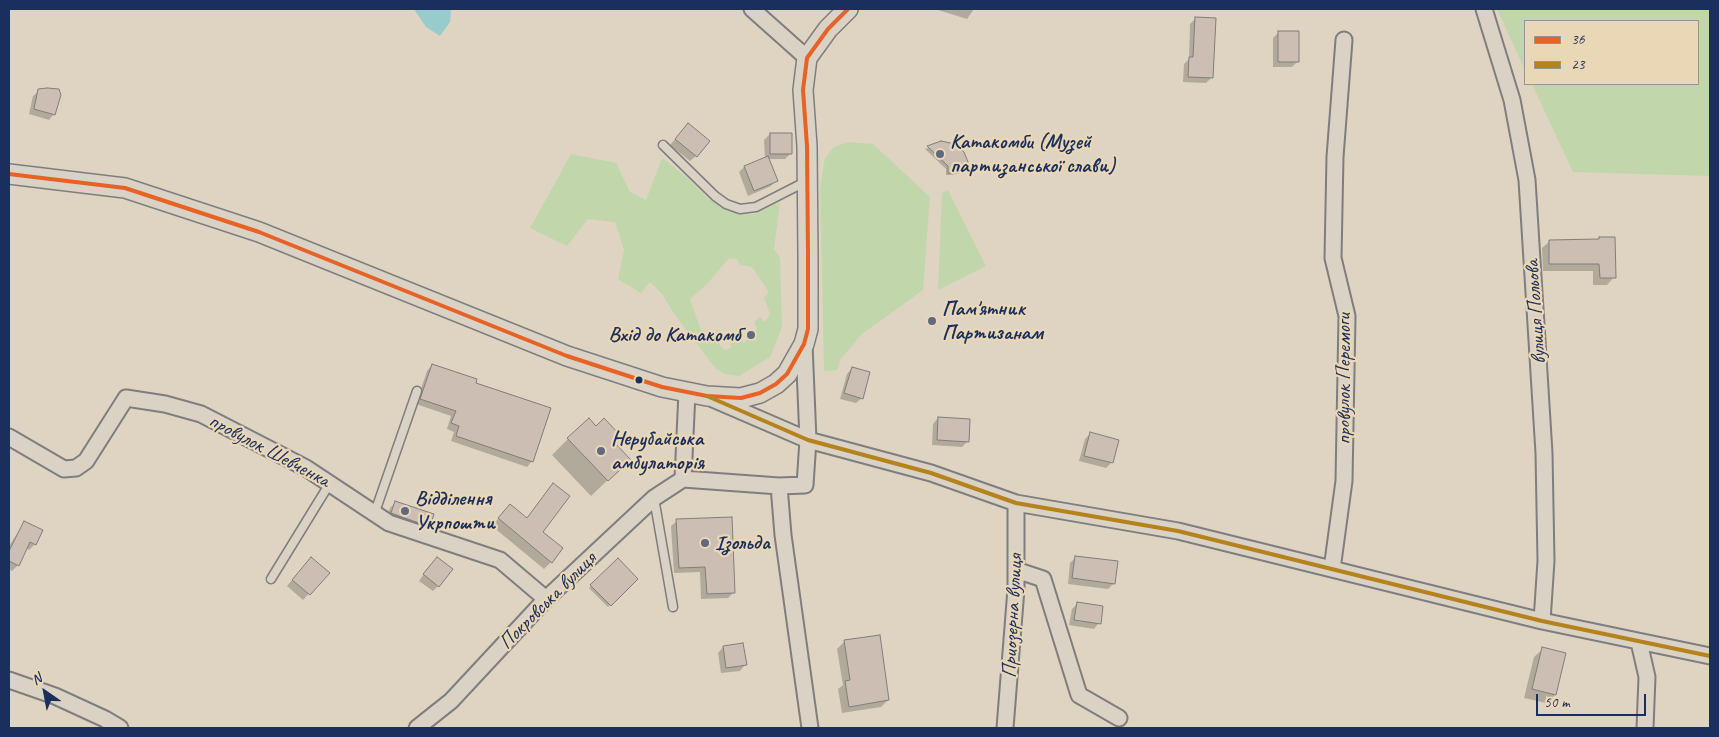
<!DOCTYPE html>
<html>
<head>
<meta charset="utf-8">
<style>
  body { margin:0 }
  #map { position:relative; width:1719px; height:737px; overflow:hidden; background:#ded4c1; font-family:Caveat,sans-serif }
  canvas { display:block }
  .frame { position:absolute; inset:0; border:10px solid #1b2f5e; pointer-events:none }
  .legend { position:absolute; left:1524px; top:20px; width:175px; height:65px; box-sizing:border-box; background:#ead7b5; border:1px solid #979492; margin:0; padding:6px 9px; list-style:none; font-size:15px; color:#1b2f5e }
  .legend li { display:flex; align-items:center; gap:10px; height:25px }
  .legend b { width:25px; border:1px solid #979492 }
  .north { position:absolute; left:20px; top:667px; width:50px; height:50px; -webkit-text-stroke:4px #ead7b5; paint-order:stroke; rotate:327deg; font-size:14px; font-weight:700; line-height:20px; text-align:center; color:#1b2f5e }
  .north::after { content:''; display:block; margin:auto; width:18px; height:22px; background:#1b2f5e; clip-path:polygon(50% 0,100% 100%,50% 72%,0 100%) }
  .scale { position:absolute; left:1536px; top:694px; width:110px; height:22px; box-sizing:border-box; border:2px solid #1b2f5e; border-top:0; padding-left:6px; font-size:15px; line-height:18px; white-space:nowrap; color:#1b2f5e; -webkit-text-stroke:4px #ead7b5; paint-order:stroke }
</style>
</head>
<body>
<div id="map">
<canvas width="1719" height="737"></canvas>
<div class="frame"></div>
<ul class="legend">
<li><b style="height:6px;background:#e76225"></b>36</li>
<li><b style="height:6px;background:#b5821c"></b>23</li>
</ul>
<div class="north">N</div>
<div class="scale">50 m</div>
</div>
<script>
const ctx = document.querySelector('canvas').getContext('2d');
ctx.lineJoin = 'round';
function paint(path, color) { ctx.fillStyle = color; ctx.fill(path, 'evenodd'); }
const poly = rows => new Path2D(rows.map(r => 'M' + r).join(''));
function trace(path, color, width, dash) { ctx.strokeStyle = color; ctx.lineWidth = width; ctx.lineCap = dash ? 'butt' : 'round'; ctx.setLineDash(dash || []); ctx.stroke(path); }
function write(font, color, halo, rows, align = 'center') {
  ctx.font = font + ' Caveat,sans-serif'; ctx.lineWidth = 4.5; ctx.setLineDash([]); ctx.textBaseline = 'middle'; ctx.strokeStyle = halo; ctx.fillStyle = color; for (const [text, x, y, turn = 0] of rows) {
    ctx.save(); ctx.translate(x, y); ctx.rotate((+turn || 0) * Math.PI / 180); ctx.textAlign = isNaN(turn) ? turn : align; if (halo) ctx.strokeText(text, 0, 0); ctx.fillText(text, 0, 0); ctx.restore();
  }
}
paint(poly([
  [1497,9,1710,9,1710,176,1573,172,1532,84,1698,84,1698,21,1525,21,1525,70],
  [848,142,873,144,930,197,923,290,862,334,840,360,837,370,824,371,820,188,825,158,834,147],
  [571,154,616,163,630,192,646,200,662,158,683,174,709,199,729,211,755,214,780,202,774,249,780,258,782,327,770,357,739,376,725,374,716,369,675,315,662,294,650,282,641,293,618,279,624,250,615,222,588,219,567,246,530,228],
  [729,258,737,259,740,265,752,267,769,292,764,298,770,314,765,322,760,317,754,322,757,329,744,343,738,337,730,342,731,348,724,350,719,345,724,335,718,330,709,335,700,328,690,299,707,284],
  [948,190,986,266,938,290,942,193]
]), '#c1d7ab');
paint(poly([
  [414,9,451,9,450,22,440,36,426,27]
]), '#97ccca');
paint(poly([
  [935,9,974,9,967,19],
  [1195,19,1212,77,1206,83,1183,82,1184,64,1189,59,1190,24],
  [1279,32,1297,62,1292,67,1273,67,1273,38],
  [39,91,54,114,49,120,29,114,33,96],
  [683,130,696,156,690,161,670,145],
  [770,134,791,153,785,159,767,159,776,181,771,186,748,196,739,172,744,167,765,158,764,140],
  [941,143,963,170,953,175,946,175,946,169,925,149],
  [1599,239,1614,277,1607,285,1593,285,1593,271,1543,271,1542,248,1550,241,1597,241],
  [432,365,475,383,532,461,527,467,451,441,454,432,447,429,451,416,416,404,427,371],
  [852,368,862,398,856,403,840,399,847,374],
  [938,418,968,441,962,447,932,445,933,424],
  [1090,434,1117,441,1111,463,1106,468,1079,461,1085,439],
  [568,439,612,442,612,476,591,496,552,455],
  [553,485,542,532,551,562,544,569,492,526,503,513,526,519],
  [395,503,429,526,424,532,386,519,390,508],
  [677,521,734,592,728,598,701,599,700,572,674,573,671,526],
  [25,522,35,544,29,550,26,548,18,565,12,571,9,569,9,546],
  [1076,557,1114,583,1108,589,1068,584,1070,563],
  [618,560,637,579,608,607,589,588],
  [306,564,328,573,303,600,287,586],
  [431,564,438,586,433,591,419,581],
  [1077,604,1099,623,1094,629,1069,625,1072,609],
  [879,636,888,700,881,707,842,713,838,689,843,685,837,649,844,642],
  [742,644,745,665,740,671,721,673,718,653,723,647],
  [1543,649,1555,695,1546,703,1524,698,1534,657]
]), '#0003');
const building = poly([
  [1195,17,1216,18,1213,78,1188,77,1189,57,1193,57,1195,17],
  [1278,31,1299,31,1299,62,1278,62,1278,31],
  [47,88,59,89,61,95,55,115,34,109,38,89,47,88],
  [688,123,710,141,697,157,675,139,688,123],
  [770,133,792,133,792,154,770,154,770,133],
  [941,141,955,144,964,152,968,162,964,171,959,173,948,173,948,166,927,146,941,141],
  [768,156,778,181,754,191,744,166,768,156],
  [1599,237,1615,237,1616,278,1600,278,1599,264,1549,264,1549,240,1599,239,1599,237],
  [432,364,477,379,476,383,551,408,533,462,456,436,459,426,451,423,456,411,420,399,432,364],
  [852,367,870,372,863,399,844,393,852,367],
  [938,417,970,419,969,442,937,440,938,417],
  [589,418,596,426,604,418,620,435,614,442,631,460,608,481,567,438,589,418],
  [1090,432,1119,440,1113,463,1084,456,1090,432],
  [553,483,570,496,543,532,563,548,552,563,498,518,510,504,527,518,553,483],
  [395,501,434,514,430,527,391,513,395,501],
  [732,517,735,593,707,594,705,567,679,568,676,519,732,517],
  [24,521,43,530,36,545,30,542,19,566,9,561,9,551,24,521],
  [1075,556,1118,561,1115,584,1072,578,1075,556],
  [311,557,330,573,310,595,292,580,311,557],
  [437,557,453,569,439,587,423,574,437,557],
  [618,558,638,579,611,606,590,585,618,558],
  [1077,602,1103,606,1101,624,1074,620,1077,602],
  [880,635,889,700,849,707,845,681,850,680,844,640,880,635],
  [743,643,747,665,726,668,723,646,743,643],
  [1542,647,1566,653,1556,695,1532,689,1542,647]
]);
paint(building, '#ccbeb3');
trace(building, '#7f7e7e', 1);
const service = poly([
  [663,145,715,196,726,204,740,209,756,207,807,181],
  [654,498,673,607],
  [375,512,417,391],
  [271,579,330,483]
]);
const minor = poly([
  [752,9,807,58],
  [1484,9,1512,100,1527,180,1544,453,1546,561,1542,621],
  [804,344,808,440,805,485,779,486,783,535,810,728],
  [687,392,683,479,779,486],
  [713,399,808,440,931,473,1016,503,1178,531,1542,621,1710,656],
  [9,437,64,469,76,468,86,461,126,398,165,404,201,414,306,468,389,523,500,560,546,599],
  [1332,569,1344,481,1347,316,1333,258,1335,157,1344,40],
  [1016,570,1043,579,1079,695,1119,718],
  [1639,642,1647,677,1645,728],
  [9,680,55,696,105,719,120,728],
  [417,728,451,701,546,599,654,498,683,479],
  [1005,728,1016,589,1016,503]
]);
const tertiary = poly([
  [9,174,125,188,259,232,567,356,662,387,707,396,741,398,760,393,776,384,787,374,804,344,808,329,808,255,807,146,803,90,807,58,828,29,848,9]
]);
trace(service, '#7f7e7e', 11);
trace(minor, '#7f7e7e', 19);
trace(tertiary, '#7f7e7e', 22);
trace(service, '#dad2c5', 8);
trace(minor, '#dad2c5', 15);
trace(tertiary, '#dad2c5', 19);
trace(poly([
  [9,174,125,188,259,232,567,356,662,387,707,396,741,398,760,393,776,384,787,374,804,344,808,329,808,255,807,146,803,90,807,58,828,29,848,9]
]), '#e76225', 4);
trace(poly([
  [707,396,808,440,931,473,1016,503,1178,531,1542,621,1710,656]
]), '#b5821c', 4);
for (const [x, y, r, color] of [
  [940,154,5,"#5f6981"],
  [932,321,5,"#5f6981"],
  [751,335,5,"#5f6981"],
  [639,380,4.5,"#1b2f5e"],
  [601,451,5,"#5f6981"],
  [405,511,5,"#5f6981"],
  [705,543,5,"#5f6981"]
]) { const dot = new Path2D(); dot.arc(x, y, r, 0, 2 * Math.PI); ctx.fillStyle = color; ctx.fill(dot); trace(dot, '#ead7b5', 2); }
write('bold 21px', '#1b2f5e', '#ead7b5', [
  ["Катакомби (Музей",950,142],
  ["партизанської слави)",950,166],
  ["Пам'ятник",942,309],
  ["Партизанам",942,333],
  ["Вхід до Катакомб",741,335,"right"],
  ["Нерубайська",611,439],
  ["амбулаторія",611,463],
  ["Відділення",415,499],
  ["Укрпошти",415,523],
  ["Ізольда",715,543]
], 'left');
write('21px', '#1b2f5e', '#ead7b5', [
  ["вулиця Польова",1536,312,-94],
  ["провулок Перемоги",1344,379,-90],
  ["провулок Шевченка",269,451,28],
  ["Покровська вулиця",548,601,-45],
  ["Приозерна вулиця",1013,616,-87]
]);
</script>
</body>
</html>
